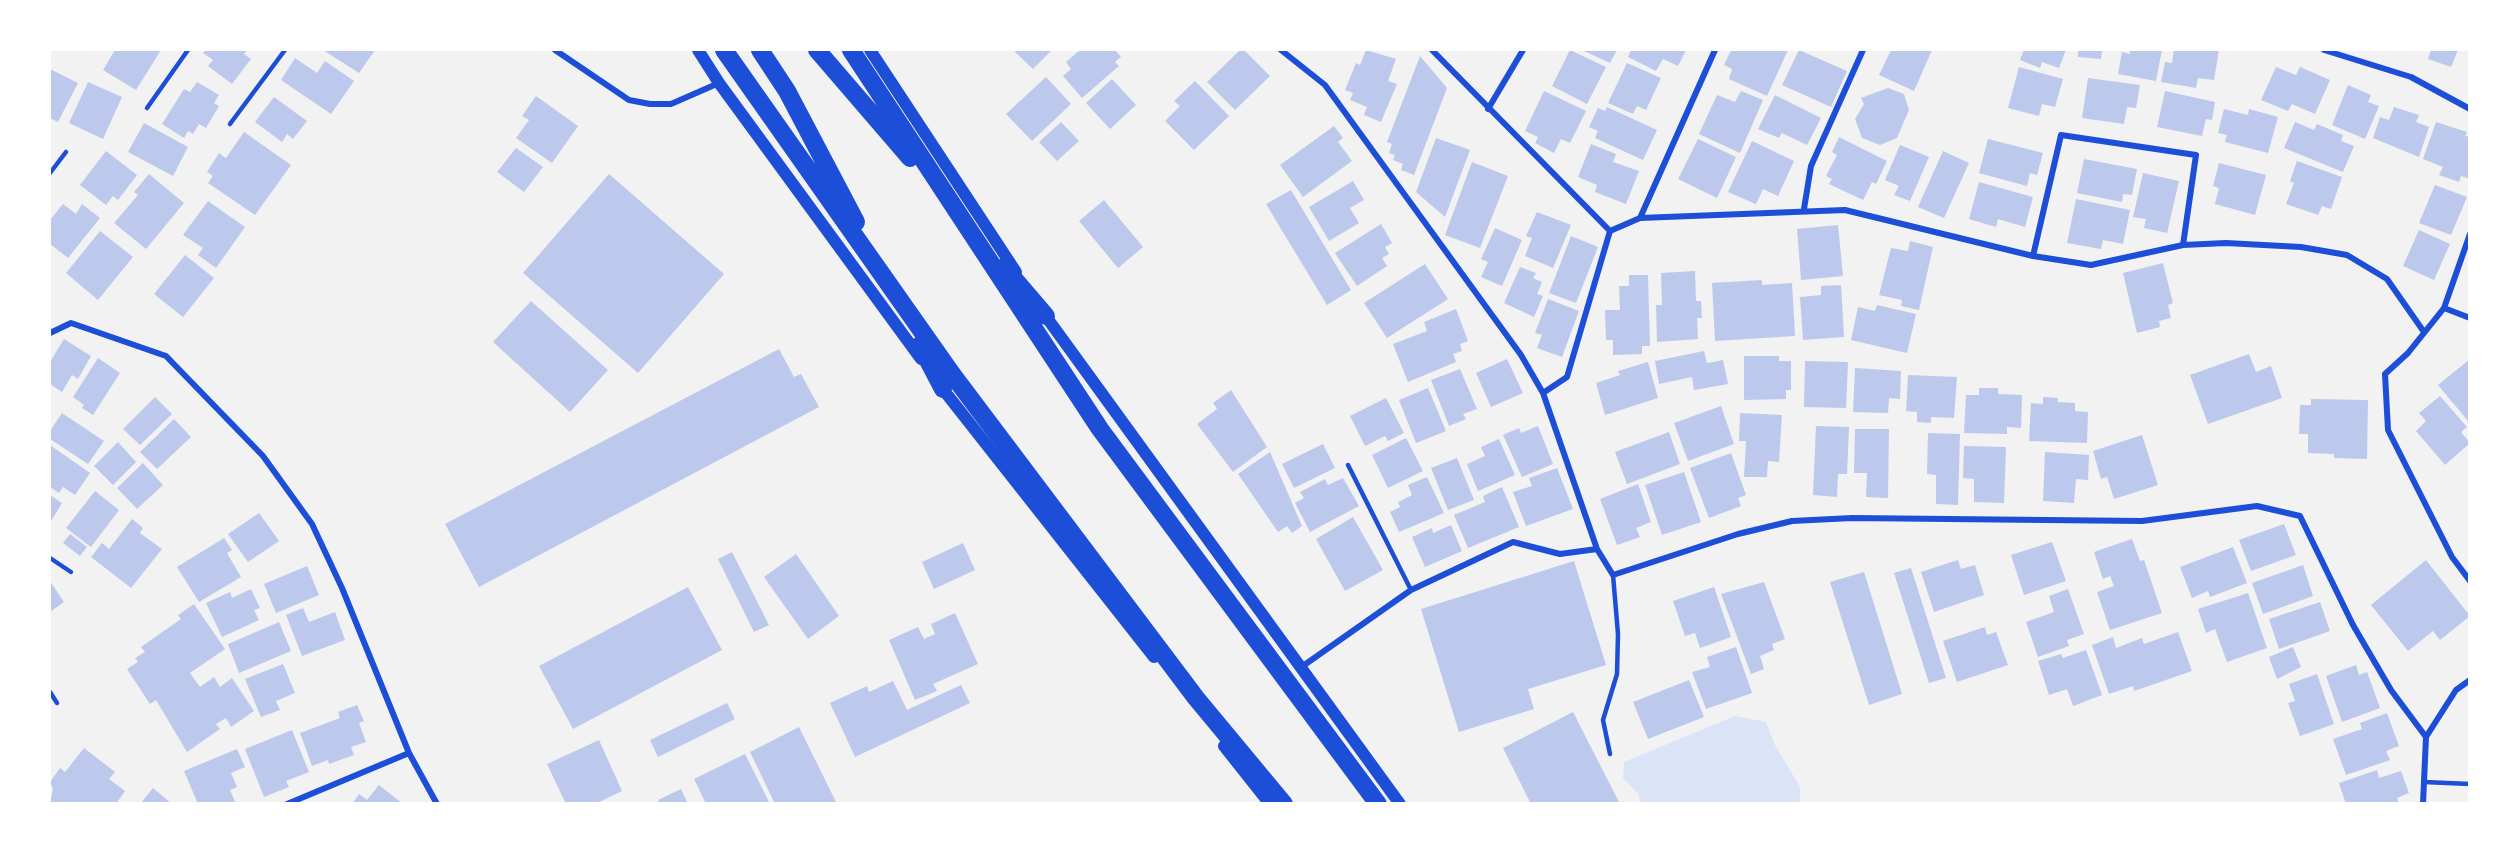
<!DOCTYPE html>
<html>
<head>
<meta charset="utf-8">
<style>
  body { margin:0 }
  #map { position:relative; width:2519px; height:853px; overflow:hidden; background:#f2f2f2; font-family:Roboto,sans-serif }
  canvas { display:block }
  .frame { position:absolute; inset:0; border:51px solid #fff; pointer-events:none }
</style>
</head>
<body>
<div id="map">
<canvas width="2519" height="853"></canvas>
<div class="frame"></div>
</div>
<script>
const ctx = document.querySelector('canvas').getContext('2d');
ctx.lineJoin = 'round';
function paint(path, color) { ctx.fillStyle = color; ctx.fill(path, 'evenodd'); }
const poly = rows => new Path2D(rows.map(r => 'M' + r).join(''));
function trace(path, color, width, dash) { ctx.strokeStyle = color; ctx.lineWidth = width; ctx.lineCap = dash ? 'butt' : 'round'; ctx.setLineDash(dash || []); ctx.stroke(path); }
paint(poly([
  [1735,716,1766,722,1775,745,1800,787,1800,803,1640,803,1639,795,1623,778,1624,762]
]), '#dbe4f7');
paint(poly([
  [115,50,161,50,136,90,103,70],
  [205,50,247,50,244,54,251,59,232,84,208,66,213,60,203,53],
  [323,50,375,50,359,73],
  [1013,50,1052,50,1033,69],
  [1080,50,1115,50,1121,57,1115,62,1119,66,1082,98,1063,76,1071,69,1066,62],
  [1240,50,1244,50,1270,76,1235,110,1207,82],
  [1366,50,1396,59,1388,81,1397,84,1381,122,1364,115,1367,107,1350,100,1353,93,1345,90,1356,63,1360,65],
  [1570,50,1606,67,1587,104,1552,86],
  [1582,50,1617,50,1610,63],
  [1631,50,1686,50,1678,66,1663,59,1656,71,1628,57],
  [1731,50,1788,50,1767,96,1729,79,1732,69,1724,65],
  [1799,50,1847,71,1831,107,1782,85],
  [1891,50,1932,50,1914,91,1879,75],
  [2024,50,2066,50,2059,68,2042,62,2040,68,2020,60],
  [2078,50,2102,50,2101,59,2078,57],
  [2130,50,2162,50,2156,81,2118,74,2122,52,2130,54],
  [2174,50,2219,50,2214,80,2198,78,2196,88,2161,82,2165,62,2172,63],
  [2431,50,2458,50,2451,67,2428,59],
  [1420,56,1447,88,1414,175,1401,170,1403,164,1393,160,1395,155,1389,153,1392,144,1387,142],
  [295,58,317,73,325,61,354,81,331,114,281,80],
  [1627,63,1661,78,1646,110,1637,106,1633,114,1608,103],
  [2019,67,2063,79,2055,107,2042,104,2039,116,2008,108],
  [2276,67,2296,75,2300,67,2330,80,2315,114,2292,104,2288,111,2261,100],
  [50,69,78,83,58,122,50,118],
  [1046,77,1071,104,1032,141,1006,114],
  [2088,78,2140,85,2136,108,2127,107,2124,124,2082,118],
  [1112,79,1136,105,1110,129,1086,103],
  [1195,81,1229,116,1194,150,1165,121,1180,106,1174,101],
  [88,82,122,97,103,139,69,123],
  [197,82,219,95,214,103,219,106,206,128,199,124,193,134,188,131,184,138,162,124,184,89,190,92],
  [2348,85,2371,95,2368,102,2379,106,2365,139,2332,125],
  [1888,88,1904,94,1909,110,1897,138,1880,145,1862,138,1855,119,1864,104,1861,98],
  [1544,91,1586,111,1570,143,1561,139,1554,153,1535,143,1538,137,1525,131],
  [1741,91,1763,100,1740,153,1699,134,1717,95,1735,102],
  [2165,91,2215,102,2212,120,2206,119,2202,136,2157,127],
  [1775,95,1821,118,1807,145,1782,133,1779,138,1758,129],
  [536,96,578,126,552,163,516,138,529,120,522,116],
  [274,97,307,121,293,139,287,134,282,142,255,122],
  [1607,107,1657,130,1643,160,1595,138,1598,131,1589,127,1598,108,1605,111],
  [2394,107,2419,115,2416,122,2429,127,2419,157,2373,138,2380,117,2389,120],
  [2224,109,2248,115,2249,109,2278,117,2268,153,2225,142,2227,135,2218,133],
  [1061,122,1079,141,1057,161,1039,142],
  [2295,122,2314,130,2317,124,2343,135,2341,141,2354,146,2343,172,2284,148],
  [2436,122,2467,132,2465,136,2470,137,2470,179,2461,176,2459,182,2439,175,2443,167,2423,159],
  [144,123,188,147,173,176,128,152],
  [1334,126,1343,138,1338,142,1352,161,1303,197,1280,165],
  [244,132,291,165,255,215,208,183,213,176,207,172,219,153,226,158],
  [1839,137,1887,161,1876,184,1872,182,1863,200,1829,184,1832,179,1826,176,1837,155,1832,152],
  [1436,138,1470,150,1445,217,1416,192],
  [1698,139,1736,157,1717,198,1678,179],
  [1988,139,2043,153,2037,175,2030,173,2027,186,1979,173],
  [1752,141,1794,161,1778,196,1763,189,1756,204,1728,192],
  [1591,144,1616,154,1613,162,1639,171,1626,204,1595,192,1597,185,1578,177],
  [1900,145,1929,157,1910,201,1894,195,1899,186,1885,180],
  [516,148,543,167,524,192,497,172],
  [106,151,137,175,118,200,113,196,106,205,80,185],
  [1943,151,1969,163,1944,218,1918,207],
  [2084,159,2137,169,2132,195,2123,194,2122,202,2077,193],
  [2297,161,2342,177,2331,209,2322,206,2318,215,2286,204,2294,183,2290,181],
  [1472,162,1508,176,1480,248,1445,235],
  [2219,163,2266,175,2255,215,2215,204,2219,188,2213,186],
  [2143,173,2179,181,2167,233,2144,228,2146,219,2133,217],
  [149,174,184,203,146,249,114,223,138,195,134,192],
  [609,174,724,274,638,373,523,273],
  [1353,181,1364,200,1350,208,1359,223,1329,241,1309,207],
  [1979,182,2033,197,2025,227,1998,219,1996,227,1969,219],
  [2435,185,2467,197,2451,235,2419,223],
  [1291,190,1351,290,1327,305,1266,204],
  [2076,199,2130,210,2123,244,2103,240,2101,249,2067,243],
  [1104,200,1143,247,1118,268,1079,221],
  [208,201,245,227,216,268,198,255,203,248,183,235],
  [63,204,76,214,82,204,100,218,68,258,50,244,50,220],
  [1537,212,1571,225,1553,268,1525,256,1532,238,1526,236],
  [1381,224,1392,243,1385,247,1389,254,1382,258,1387,266,1357,286,1335,253],
  [1838,225,1843,276,1801,280,1797,229],
  [1495,228,1522,240,1502,286,1481,277,1488,262,1481,259],
  [2419,230,2450,244,2434,280,2403,266],
  [100,231,133,257,98,300,66,273],
  [1571,236,1598,247,1576,303,1549,293],
  [1910,241,1933,247,1919,310,1901,306,1902,300,1879,295,1891,248,1908,251],
  [185,255,214,278,183,317,154,294],
  [2163,263,2173,303,2168,305,2171,318,2159,321,2160,327,2137,333,2123,273],
  [1425,264,1448,299,1387,338,1364,303],
  [1520,267,1536,273,1533,278,1542,282,1537,294,1543,296,1534,317,1504,303],
  [1695,271,1696,301,1701,301,1702,318,1697,318,1698,339,1657,342,1656,305,1662,305,1661,273],
  [1629,275,1648,275,1650,346,1642,346,1642,354,1613,355,1613,340,1606,340,1605,310,1620,310,1619,286,1629,286],
  [1762,280,1762,285,1792,283,1795,336,1715,341,1712,283],
  [1841,285,1844,337,1803,340,1800,297,1821,295,1821,286],
  [1548,299,1579,311,1562,357,1537,348,1542,335,1535,333],
  [531,301,608,370,570,412,493,342],
  [1877,305,1916,314,1907,353,1851,340,1858,307,1875,311],
  [1456,309,1468,341,1460,344,1462,351,1453,354,1456,362,1408,382,1393,344,1427,331,1424,322],
  [64,339,91,356,78,379,72,375,62,392,50,384,50,362],
  [779,349,794,377,801,374,819,407,479,587,445,524],
  [1704,351,1707,363,1723,360,1728,384,1694,390,1692,377,1659,384,1655,361],
  [2249,354,2256,372,2271,366,2282,398,2208,424,2190,375],
  [1744,356,1779,356,1779,361,1791,361,1791,390,1786,390,1786,399,1744,400],
  [98,358,120,373,93,415,82,408,84,405,73,397],
  [1507,359,1523,393,1491,407,1476,373],
  [2470,359,2470,419,2468,421,2438,385],
  [1805,361,1848,362,1846,408,1804,407],
  [1648,362,1658,398,1605,415,1596,383,1620,375,1618,371],
  [1855,368,1901,371,1900,399,1889,398,1888,413,1853,412],
  [1460,369,1477,409,1463,414,1466,419,1449,426,1431,380],
  [1908,375,1957,377,1954,418,1931,417,1931,423,1917,422,1917,412,1906,411],
  [1428,388,1446,431,1416,443,1399,400],
  [1979,388,1998,388,1998,394,2022,395,2021,428,2007,427,2007,434,1964,433,1966,395,1979,395],
  [1231,390,1267,447,1233,472,1197,424,1217,409,1213,403],
  [2440,396,2467,427,2461,432,2470,443,2445,465,2416,431,2426,421,2419,413],
  [155,397,172,414,140,445,123,429],
  [2043,397,2058,398,2058,402,2075,403,2075,411,2088,412,2087,443,2029,441,2031,403,2043,404],
  [1386,398,1404,433,1388,441,1385,436,1365,446,1350,416],
  [2311,399,2368,400,2367,459,2334,458,2334,454,2308,453,2308,434,2299,434,2300,405,2311,405],
  [1721,406,1734,444,1688,461,1674,423],
  [62,413,104,441,88,464,50,439,50,431],
  [1740,413,1782,415,1779,462,1768,461,1767,477,1744,477,1746,441,1739,441],
  [174,419,191,437,157,469,140,452],
  [1538,426,1553,464,1522,477,1503,435,1519,428,1521,433],
  [1816,426,1849,427,1847,474,1838,474,1837,497,1813,495],
  [1855,429,1889,429,1888,498,1866,497,1867,473,1854,473],
  [1669,432,1680,464,1627,484,1615,452],
  [1928,433,1960,434,1958,505,1936,504,1936,475,1927,474],
  [2142,435,2158,485,2114,499,2107,477,2101,479,2093,451],
  [1406,438,1423,471,1388,488,1372,455],
  [1499,439,1515,475,1478,491,1467,464,1485,456,1481,447],
  [118,442,136,462,113,485,94,466],
  [1323,444,1335,468,1294,488,1282,464],
  [50,445,90,473,75,495,63,487,59,493,50,487],
  [1964,446,2006,447,2004,503,1974,502,1974,479,1963,478],
  [1270,452,1302,526,1292,533,1287,526,1278,532,1238,474],
  [2045,452,2089,455,2088,480,2076,479,2074,503,2043,501],
  [1731,453,1746,495,1738,498,1741,506,1709,518,1690,468],
  [1457,458,1474,500,1448,510,1431,468],
  [143,463,163,485,137,509,117,488],
  [1557,468,1573,509,1526,526,1513,492,1532,486,1529,478],
  [1684,472,1701,522,1662,535,1645,485],
  [1427,477,1444,513,1399,532,1390,512,1400,507,1398,502,1412,495,1408,485],
  [1343,478,1359,506,1310,532,1295,503,1304,498,1300,492,1325,479,1328,485],
  [1638,484,1651,522,1636,528,1640,537,1617,545,1600,499],
  [1502,487,1519,527,1468,548,1454,515,1485,502,1483,496],
  [95,491,119,510,91,547,66,528],
  [50,495,62,503,50,523],
  [259,513,279,541,248,562,228,534],
  [1353,517,1383,570,1345,591,1316,539],
  [132,519,143,528,140,533,162,549,131,588,91,557,102,543,109,549],
  [2284,524,2296,555,2251,571,2239,540],
  [1451,525,1462,551,1425,567,1412,537,1432,528,1433,533],
  [70,534,87,547,80,556,63,543],
  [224,538,232,550,227,553,241,577,199,602,177,567],
  [2132,539,2140,561,2144,560,2162,613,2110,630,2097,592,2114,586,2110,576,2103,579,2094,552],
  [2052,542,2066,581,2024,595,2011,555],
  [963,543,975,570,934,589,922,562],
  [2233,547,2247,583,2210,597,2208,591,2192,598,2180,567],
  [732,552,769,625,754,632,718,559],
  [796,554,839,616,808,639,764,577],
  [1958,560,1961,569,1975,565,1984,595,1934,612,1921,572],
  [2426,560,2470,616,2440,640,2433,631,2408,651,2371,605],
  [1574,561,1606,665,1528,689,1534,709,1459,732,1421,609],
  [2303,565,2313,596,2263,614,2252,583],
  [307,566,319,595,276,613,264,584],
  [1911,568,1946,678,1929,683,1894,573],
  [1864,572,1902,694,1869,705,1830,582],
  [50,581,64,602,50,612],
  [1764,582,1785,639,1772,644,1774,650,1760,656,1764,669,1751,674,1721,594],
  [688,587,722,650,573,729,539,666],
  [1714,587,1731,637,1700,648,1695,633,1685,636,1673,601],
  [251,589,260,608,254,610,259,620,222,637,206,603,230,592,232,598],
  [2068,589,2084,634,2067,640,2069,646,2038,657,2026,622,2054,612,2049,596],
  [2248,593,2267,648,2227,662,2215,629,2206,633,2198,609],
  [2320,602,2330,631,2279,649,2269,619],
  [194,604,225,649,190,673,200,687,214,677,220,687,232,678,254,711,231,727,226,718,216,724,220,729,187,752,156,700,150,704,127,669,138,662,135,658,145,652,141,647,181,619,178,615],
  [303,608,309,622,335,612,345,640,302,656,286,615],
  [955,613,978,664,933,684,937,691,915,700,889,640,918,627,924,639,935,634,931,624],
  [279,622,291,651,239,673,228,644],
  [1985,627,1987,635,1996,632,2008,665,1957,682,1943,641],
  [2178,632,2192,671,2134,691,2133,686,2109,694,2092,645,2113,637,2116,648,2142,638,2144,644],
  [1736,647,1752,693,1706,709,1692,672,1710,667,1707,657],
  [2293,647,2301,667,2277,679,2269,657],
  [2086,650,2102,695,2073,706,2067,689,2049,695,2038,661,2061,654,2063,658],
  [283,664,295,693,276,701,280,710,261,717,245,679],
  [2356,665,2359,675,2367,672,2380,708,2342,722,2326,676],
  [2317,674,2334,724,2300,736,2288,703,2295,701,2289,684],
  [1689,680,1704,717,1648,739,1633,702],
  [893,681,907,710,961,685,970,703,855,757,830,703,867,686,869,692],
  [727,703,735,719,658,757,650,740],
  [357,705,364,721,359,723,366,742,351,747,354,755,329,764,328,760,312,766,300,733,340,718,338,712],
  [1573,712,1620,804,1531,804,1503,748],
  [2387,713,2399,746,2386,751,2390,760,2346,775,2333,739,2362,729,2360,723],
  [799,727,837,804,775,804,750,752],
  [292,730,309,772,286,781,289,787,264,797,245,749],
  [599,740,622,791,595,804,566,804,547,764],
  [84,748,115,772,109,779,125,791,116,804,53,804,50,801,53,789,50,782,60,768,65,772],
  [237,749,245,767,231,773,237,787,230,790,236,804,198,804,184,771],
  [745,754,770,804,706,804,694,779],
  [2377,770,2379,778,2401,771,2409,793,2397,798,2399,804,2346,804,2339,783],
  [379,785,403,804,352,804,359,794,367,800],
  [153,788,172,804,140,804],
  [681,789,688,804,660,804,658,800]
]), '#bdc9ec');
trace(poly([
  [147,108,188,50],
  [230,124,285,50],
  [50,173,66,152],
  [1348,465,1411,590],
  [50,558,71,572],
  [50,692,57,703],
  [1610,754,1603,720,1617,674,1618,634,1613,575],
  [2424,782,2470,784]
]), '#1d4ed8', 4.5);
trace(poly([
  [555,50,629,100,650,104,671,104,719,83],
  [1281,50,1325,85,1521,355,1543,393,1597,549,1560,554,1513,542,1411,590,1300,668],
  [1432,50,1610,231,1640,218,1845,210,2033,256,2091,265,2183,245,2226,243,2301,247,2347,255,2387,279,2424,332],
  [2324,50,2411,77,2470,109],
  [1488,109,1523,50],
  [1804,209,1811,166,1863,50],
  [1640,218,1715,50],
  [2470,234,2444,308,2408,353,2385,374,2388,430,2452,557,2470,581],
  [2033,256,2061,135,2196,155,2183,245],
  [2444,308,2470,318],
  [50,333,71,323,166,356,263,456,312,524,342,588,409,753,437,804],
  [1543,393,1567,377,1610,231],
  [1597,549,1613,575,1738,534,1792,521,1852,518,2142,521,2257,506,2300,516,2353,625,2391,690,2426,737],
  [287,804,409,753],
  [2423,804,2426,737,2456,690,2470,680]
]), '#1d4ed8', 6);
trace(poly([
  [698,50,719,83,921,359],
  [870,50,1016,272],
  [1042,311,1400,804],
  [938,383,1154,657],
  [1224,746,1270,804]
]), '#1d4ed8', 12);
trace(poly([
  [724,50,952,374,1196,698,1284,804],
  [760,50,787,91,856,222],
  [817,50,910,158],
  [851,50,1100,429,1378,804],
  [1004,267,1046,316],
  [920,345,943,389]
]), '#1d4ed8', 18);
</script>
</body>
</html>
